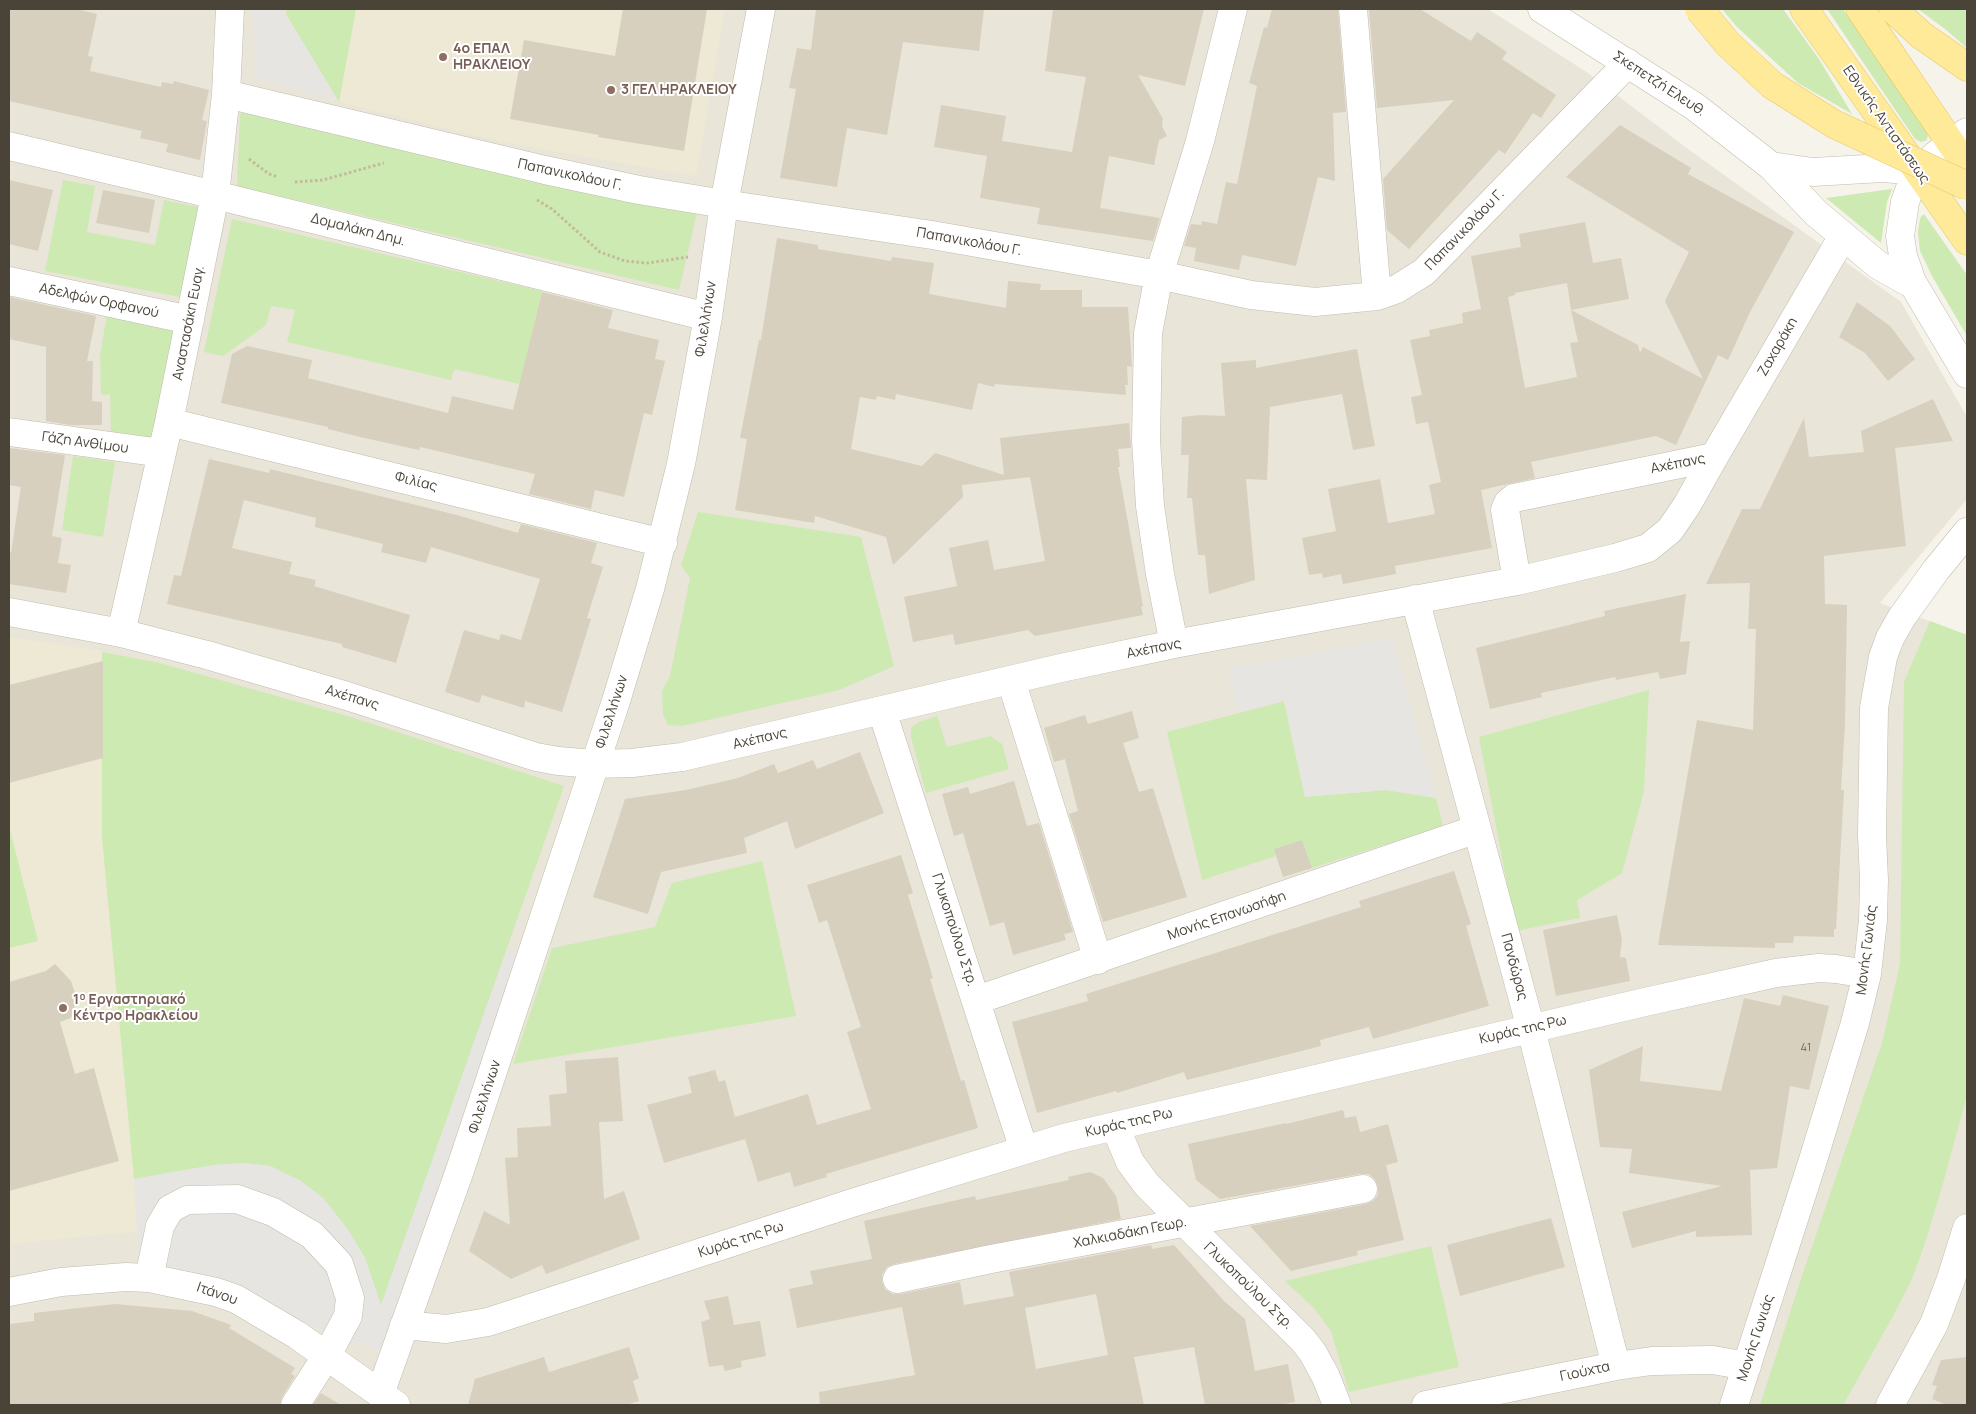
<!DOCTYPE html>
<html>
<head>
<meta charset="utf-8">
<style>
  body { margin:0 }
  #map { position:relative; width:1976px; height:1414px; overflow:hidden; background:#f5f3ea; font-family:Manrope,sans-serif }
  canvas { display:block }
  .frame { position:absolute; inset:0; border:10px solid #4a4438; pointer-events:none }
</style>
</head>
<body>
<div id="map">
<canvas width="1976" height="1414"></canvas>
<div class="frame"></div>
</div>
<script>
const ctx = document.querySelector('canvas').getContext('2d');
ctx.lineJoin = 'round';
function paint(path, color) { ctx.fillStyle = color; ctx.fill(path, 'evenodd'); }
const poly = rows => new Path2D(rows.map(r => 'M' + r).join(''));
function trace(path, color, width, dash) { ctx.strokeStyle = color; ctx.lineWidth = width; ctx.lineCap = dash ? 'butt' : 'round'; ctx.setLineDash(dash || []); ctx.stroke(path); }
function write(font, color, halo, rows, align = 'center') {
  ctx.font = font + ' Manrope,sans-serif'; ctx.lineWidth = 4; ctx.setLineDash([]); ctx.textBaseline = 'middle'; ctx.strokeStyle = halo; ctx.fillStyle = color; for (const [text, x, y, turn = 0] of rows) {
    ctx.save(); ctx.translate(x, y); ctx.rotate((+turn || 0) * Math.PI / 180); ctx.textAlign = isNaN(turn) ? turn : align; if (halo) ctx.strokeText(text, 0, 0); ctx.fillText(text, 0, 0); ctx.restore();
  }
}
paint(poly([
  [9,9,1488,9,1585,71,1688,149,1901,302,1967,417,1967,499,1880,603,1967,635,1967,1405,9,1405]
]), '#e9e5d8');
paint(poly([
  [356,9,725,9,696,176,502,142,339,102],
  [9,637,103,651,102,837,134,1179,137,1232,48,1240,9,1245]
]), '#eee9d4');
paint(poly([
  [285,9,356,9,339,102,287,16],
  [1722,9,1783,9,1819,59,1852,114,1798,83,1737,27],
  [1827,9,1843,9,1928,133,1927,140,1921,142,1915,139],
  [1918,9,1967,9,1967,48,1945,29],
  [249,105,697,213,679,290,237,186,240,115],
  [63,180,95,186,87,232,155,245,164,200,198,207,180,297,45,271],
  [1892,189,1887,202,1881,243,1826,198],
  [1924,214,1967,275,1967,336,1932,276,1920,251,1918,232,1920,218],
  [232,219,542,291,520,384,454,369,451,380,287,342,295,310,271,306,266,325,223,356,204,352],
  [107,314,174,329,152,439,111,434,110,394,101,395,100,356],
  [73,456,115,462,103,537,62,530],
  [698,512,861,537,894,666,839,690,682,726,668,725,663,714,662,691,670,676,690,578,681,565],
  [1930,621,1967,635,1967,1095,1942,1187,1924,1246,1911,1281,1892,1318,1843,1405,1760,1405,1804,1270,1882,1043,1900,964,1904,682],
  [102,652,160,663,351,717,564,786,381,1306,365,1258,324,1199,301,1181,270,1166,244,1163,214,1165,134,1179,102,837],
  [1649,690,1644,791,1622,873,1577,900,1580,918,1516,931,1479,737],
  [1284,701,1305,797,1386,790,1436,798,1443,826,1312,868,1302,840,1274,849,1276,856,1202,880,1167,732],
  [937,716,947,747,990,736,1002,744,1009,769,926,793,911,737,911,727,919,722],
  [9,826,38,941,9,948],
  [762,861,796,1016,513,1064,552,948,655,927,672,883],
  [1431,1246,1459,1367,1349,1392,1331,1331,1314,1308,1285,1281]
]), '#cdeab3');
paint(poly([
  [254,9,285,9,287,16,339,102,255,78],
  [1392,638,1436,798,1386,790,1305,797,1284,701,1239,713,1227,669],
  [506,952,518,956,380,1350,315,1329,276,1306,230,1284,142,1264,137,1232,134,1179,214,1165,244,1163,270,1166,301,1181,324,1199,347,1228,365,1258,381,1305]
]), '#e7e5e2');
paint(poly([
  [9,9,76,9,97,14,88,56,93,57,90,71,161,87,162,82,173,84,174,81,209,90,202,120,207,121,200,160,166,152,168,144,140,138,142,131,9,101],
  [623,9,707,9,684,151,598,137,599,135,510,119,524,40,615,56],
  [816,9,984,9,979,51,903,42,887,135,847,128,837,187,780,178,796,89,789,88,797,48,811,50],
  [1053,9,1204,9,1185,86,1138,75,1163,119,1162,126,1167,136,1159,140,1154,165,1109,156,1100,208,1160,218,1153,241,1037,224,1040,208,980,198,987,156,934,147,941,105,1006,116,1002,141,1072,152,1086,77,1045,71],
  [1272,9,1338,9,1346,112,1333,113,1335,181,1318,177,1296,266,1242,255,1239,270,1194,261,1196,248,1184,246,1191,224,1201,225,1202,221,1217,224,1226,182,1237,184,1257,86,1249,83,1264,27,1267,28],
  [1369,9,1420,9,1471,41,1477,32,1507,52,1502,59,1556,95,1541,118,1533,113,1505,154,1499,150,1409,249,1387,230,1383,179,1454,100,1377,108],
  [1620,125,1691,168,1688,174,1794,232,1750,312,1728,360,1718,355,1676,445,1656,436,1531,462,1535,478,1481,490,1492,548,1395,566,1396,574,1343,584,1341,574,1323,578,1322,573,1309,575,1302,538,1336,531,1328,489,1380,479,1388,523,1435,514,1429,485,1441,482,1428,422,1416,424,1411,397,1422,395,1410,340,1430,336,1429,330,1463,323,1462,313,1481,309,1471,256,1521,247,1519,234,1585,222,1593,263,1621,258,1629,299,1571,310,1567,283,1515,293,1515,295,1508,297,1525,388,1577,377,1570,343,1578,342,1571,310,1638,345,1640,353,1643,347,1703,379,1665,301,1689,252,1566,177],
  [9,180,53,190,38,251,9,244],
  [103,190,155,200,149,233,96,223],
  [777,238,818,245,818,249,891,261,892,257,934,263,929,294,1006,308,1008,281,1041,284,1040,290,1082,290,1082,307,1128,307,1132,367,1127,366,1128,385,1125,385,1126,395,995,384,994,387,978,383,972,410,896,394,895,400,877,396,876,400,860,397,851,449,922,466,935,453,1004,475,1000,438,1129,423,1131,448,1118,449,1120,467,1118,467,1143,606,1141,607,1143,615,1035,636,1028,630,955,645,953,634,913,642,904,597,957,586,949,548,988,540,994,570,1045,561,1030,477,962,485,963,497,893,565,886,537,815,516,814,523,735,510,747,439,740,438,759,340,761,340],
  [542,292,613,310,608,328,659,340,655,359,665,361,652,415,644,413,624,497,595,490,591,509,529,494,535,474,420,447,419,450,360,437,328,429,328,427,221,403,232,354,247,346,312,360,308,378,448,413,452,396,513,410],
  [9,297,96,316,87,361,93,361,92,401,102,402,102,425,70,425,46,421,46,347,9,339],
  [1857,302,1890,326,1915,359,1888,381,1865,353,1839,337],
  [1357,349,1375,446,1353,450,1342,394,1270,407,1267,480,1246,479,1255,580,1209,594,1205,555,1198,555,1192,498,1187,498,1189,455,1181,455,1182,417,1200,415,1225,416,1221,363,1256,360,1256,368],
  [1933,399,1953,441,1895,448,1906,546,1824,556,1825,604,1847,605,1845,724,1841,790,1844,790,1836,929,1834,929,1834,937,1794,936,1793,943,1775,943,1775,948,1658,945,1697,720,1753,730,1756,629,1748,629,1750,583,1706,584,1742,509,1760,509,1804,418,1809,457,1864,452,1861,431],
  [9,448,65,455,52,536,62,538,58,563,71,565,66,593,9,584,9,552,11,553,21,487,9,485],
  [209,459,269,473,270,469,457,515,518,533,521,524,597,543,591,563,603,567,587,618,591,619,562,712,525,701,524,708,482,695,479,703,445,692,464,630,499,640,501,634,521,640,540,579,431,547,426,563,381,552,383,544,315,527,316,518,244,500,232,548,292,562,289,574,316,580,314,586,410,615,396,663,342,647,342,644,167,604,174,575,181,576],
  [1686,594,1680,642,1690,641,1686,674,1660,679,1658,672,1616,680,1615,677,1541,693,1542,697,1490,709,1476,648,1605,616,1604,611],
  [103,661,103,758,9,783,9,685],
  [1132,711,1139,738,1123,743,1139,792,1153,788,1187,897,1103,922,1069,814,1078,811,1065,759,1054,762,1044,728,1085,715,1088,724],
  [860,752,884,813,795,849,787,821,744,838,747,853,661,872,648,914,593,897,625,799,686,790,738,778,774,764,778,773,813,760,817,769],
  [1014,781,1027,826,1039,823,1073,932,1064,934,1066,940,1013,955,1004,922,990,926,963,833,954,836,942,794,968,787,970,794],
  [1302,840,1312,868,1283,877,1274,849],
  [901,855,913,893,908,895,933,978,930,979,961,1081,964,1080,978,1128,826,1174,827,1177,794,1187,790,1172,758,1182,745,1139,664,1163,647,1105,692,1093,688,1077,715,1070,719,1082,725,1080,735,1117,808,1094,817,1125,871,1109,847,1032,861,1027,827,920,819,923,807,885],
  [1454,871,1471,924,1466,926,1489,1006,1373,1039,1369,1027,1320,1040,1321,1046,1258,1062,1187,1080,1184,1072,1117,1093,1116,1091,1037,1113,1012,1022,1088,1001,1086,994,1361,907,1359,901],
  [1617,915,1622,940,1620,957,1626,958,1630,981,1556,996,1543,930],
  [55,964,71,981,77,999,71,1018,60,1022,75,1074,94,1068,119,1161,9,1191,9,982,46,971],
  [1783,995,1829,1006,1809,1090,1790,1086,1777,1168,1750,1170,1752,1235,1696,1237,1696,1231,1632,1248,1622,1212,1722,1186,1629,1173,1632,1149,1600,1147,1589,1070,1643,1046,1640,1081,1721,1091,1744,998,1780,1006],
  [618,1057,623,1121,599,1122,604,1199,624,1191,640,1239,546,1274,542,1265,511,1279,469,1251,484,1211,510,1225,505,1158,518,1157,517,1128,551,1126,549,1095,567,1093,565,1061],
  [1343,1110,1345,1118,1356,1116,1360,1132,1388,1124,1398,1162,1386,1165,1404,1240,1357,1251,1358,1255,1291,1271,1250,1226,1366,1204,1373,1201,1378,1195,1378,1187,1375,1179,1369,1174,1360,1174,1220,1199,1196,1180,1188,1144,1286,1123,1286,1124],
  [1090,1172,1103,1178,1116,1196,1121,1219,894,1264,887,1267,882,1274,882,1282,885,1289,892,1294,900,1294,960,1282,964,1305,1014,1296,1009,1272,1151,1245,1152,1249,1174,1245,1224,1301,1245,1319,1255,1371,1288,1364,1295,1402,1278,1405,1205,1405,1194,1347,1134,1357,1144,1405,820,1405,819,1392,915,1375,902,1307,797,1328,789,1289,813,1284,810,1271,872,1259,864,1221,975,1196,976,1200,1069,1180,1068,1177],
  [1096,1294,1108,1355,1036,1369,1025,1308],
  [1551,1218,1565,1267,1460,1296,1447,1245],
  [728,1296,734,1325,760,1321,766,1356,741,1361,742,1367,725,1371,723,1365,709,1367,701,1322,710,1319,704,1301],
  [115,1304,192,1311,231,1325,229,1328,295,1368,291,1374,295,1376,282,1397,280,1405,9,1405,9,1324,34,1321,34,1313],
  [629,1347,639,1378,633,1381,639,1401,626,1405,468,1405,475,1379,544,1357,549,1372],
  [1967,1357,1967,1405,1947,1405,1932,1399,1937,1386,1932,1385,1941,1360],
  [321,1393,341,1405,313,1405]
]), '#d7d0bf');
const minor = poly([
  [1353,9,1377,296],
  [1542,9,1694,106,1771,166,1816,213,1878,265,1908,282,1912,282],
  [226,94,545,170,639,190,724,204,932,235,1159,275,1251,295,1315,302,1377,296,1397,289,1424,272,1628,63],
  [1967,132,1936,155,1919,171,1913,180,1905,202,1900,236,1903,256,1912,282,1967,374],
  [9,146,215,195,708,317],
  [1771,166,1813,172,1883,168,1919,171],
  [9,281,190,320],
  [169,422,663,543],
  [9,432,162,453],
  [1517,581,1505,510,1508,503,1514,498,1714,457],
  [1415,599,1531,1029,1616,1366],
  [9,612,121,633,207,655,347,696,536,757,558,761,594,764,632,763,682,757,1061,668,1174,644,1517,581,1615,558,1648,548,1670,530,1687,505,1714,457,1843,236],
  [121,633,169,422,215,195,226,94,230,9],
  [1174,644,1160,574,1150,506,1146,440,1148,333,1159,275,1200,141,1233,9],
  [1011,680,1098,960],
  [882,711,1024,1150],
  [977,1000,1477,829],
  [1115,1126,1130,1162,1147,1185,1303,1340,1313,1353,1326,1377,1337,1405],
  [149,1278,160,1226,170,1209,187,1200,237,1199,273,1212,312,1235,339,1264,350,1298,348,1316,326,1357,295,1405],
  [897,1279,991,1259,1363,1189],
  [9,1292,61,1282,126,1277,149,1278,216,1292,236,1299,297,1335,396,1405],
  [404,1325,446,1329,488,1322,852,1203,1064,1138,1645,1002,1776,973,1819,968,1836,969,1867,974],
  [380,1394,460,1170,616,701,650,589,681,464,708,317,724,204,761,9],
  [1426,1405,1616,1366,1652,1361,1713,1360,1747,1366],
  [1734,1405,1813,1160,1855,1023,1867,974,1873,920,1874,880,1872,835,1874,708,1883,657,1890,638,1902,617,1936,570,1967,532],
  [1890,1405,1934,1324,1951,1279,1967,1228]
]);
const major = poly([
  [1804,9,1967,241],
  [1860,9,1967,167],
  [1893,9,1921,35,1967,67]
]);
trace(minor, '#c1bcac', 29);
trace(major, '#e6ca67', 29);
trace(poly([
  [249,159,269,174,278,177],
  [295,182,323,180,384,163],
  [537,200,552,209,600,252,625,261,648,263,688,257]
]), '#c3b99d', 3, [2.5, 2.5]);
trace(minor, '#fff', 28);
trace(major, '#ffea9a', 28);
const majorBridge = poly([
  [1699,9,1728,44,1772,85,1834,124,1967,186]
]);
trace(majorBridge, '#e6ca67', 29, []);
trace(majorBridge, '#ffea9a', 28);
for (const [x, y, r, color] of [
  [443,57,5,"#8d6e63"],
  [611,90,5,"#8d6e63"],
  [63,1008,5,"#8d6e63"]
]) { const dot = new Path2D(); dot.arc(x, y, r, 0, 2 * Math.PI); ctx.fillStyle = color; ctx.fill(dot); trace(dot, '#fff', 2); }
write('11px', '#6d675a', null, [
  ["41",1806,1048]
]);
write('bold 14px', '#785e54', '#fff', [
  ["4ο ΕΠΑΛ",453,49],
  ["ΗΡΑΚΛΕΙΟΥ",453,65],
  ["3 ΓΕΛ ΗΡΑΚΛΕΙΟΥ",621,90],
  ["1⁰ Εργαστηριακό",73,1000],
  ["Κέντρο Ηρακλείου",73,1016]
], 'left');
write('14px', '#4a4438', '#fff', [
  ["Σκεπετζή Ελευθ.",1659,84,33],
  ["Εθνικής Αντιστάσεως",1886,125,55],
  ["Παπανικολάου Γ.",570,175,12],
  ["Δομαλάκη Δημ.",358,230,14],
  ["Παπανικολάου Γ.",1465,230,-46],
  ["Παπανικολάου Γ.",969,242,10],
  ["Αδελφών Ορφανού",99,301,12],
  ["Φιλελλήνων",706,319,-81],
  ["Αναστασάκη Ευαγ.",189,323,-79],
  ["Ζαχαράκη",1778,347,-60],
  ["Γάζη Ανθίμου",85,443,8],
  ["Αχέπανς",1678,464,-11],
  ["Φιλίας",416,482,14],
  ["Αχέπανς",1154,649,-11],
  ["Αχέπανς",352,698,17],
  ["Φιλελλήνων",612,712,-72],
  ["Αχέπανς",760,739,-13],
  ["Μονής Επανωσήφη",1227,916,-19],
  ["Γλυκοπούλου Στρ.",954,930,72],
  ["Μονής Γωνιάς",1867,950,-83],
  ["Πανδώρας",1514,967,75],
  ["Κυράς της Ρω",1523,1030,-13],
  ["Φιλελλήνων",485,1097,-72],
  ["Κυράς της Ρω",1129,1123,-13],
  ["Χαλκιαδάκη Γεωρ.",1130,1233,-11],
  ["Κυράς της Ρω",741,1240,-18],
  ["Γλυκοπούλου Στρ.",1248,1286,44],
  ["Ιτάνου",217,1294,19],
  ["Μονής Γωνιάς",1756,1338,-72],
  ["Γιούχτα",1585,1372,-12]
]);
</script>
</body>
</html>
